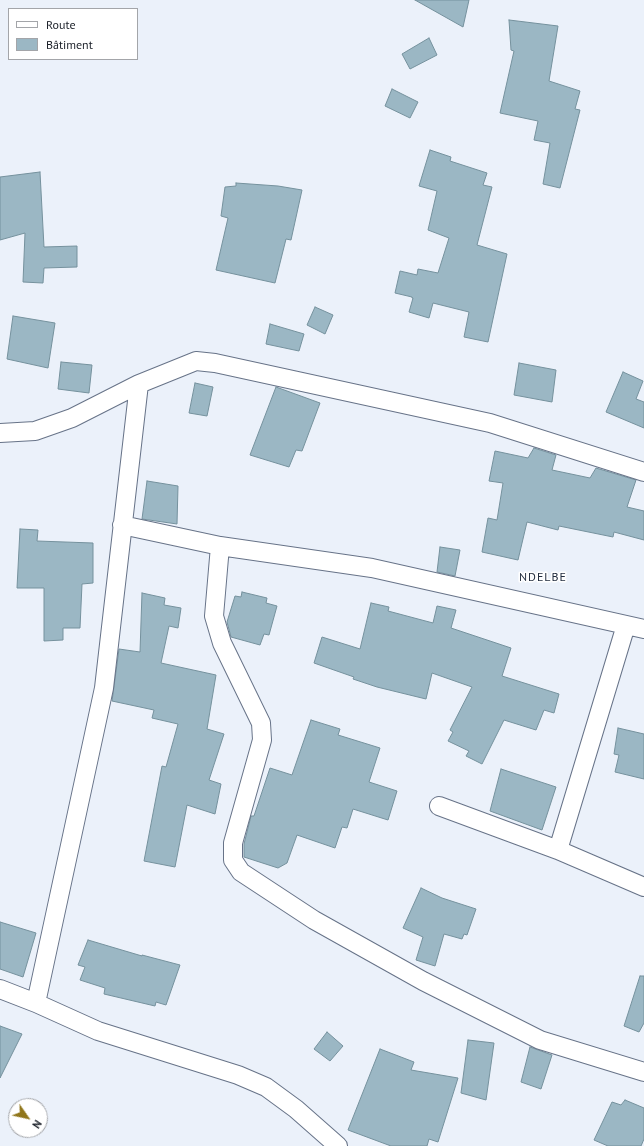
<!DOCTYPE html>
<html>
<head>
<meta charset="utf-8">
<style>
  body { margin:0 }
  #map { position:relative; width:644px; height:1146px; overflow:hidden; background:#ebf1fa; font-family:"PT Sans",sans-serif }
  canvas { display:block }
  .legend { position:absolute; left:8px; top:8px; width:130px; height:52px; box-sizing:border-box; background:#fff; border:1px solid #a3a5a9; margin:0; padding:5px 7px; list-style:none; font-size:12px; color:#1a1f28 }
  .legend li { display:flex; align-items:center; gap:8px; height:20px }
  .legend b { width:20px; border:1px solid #a3a5a9 }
  .north { position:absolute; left:8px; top:1098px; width:40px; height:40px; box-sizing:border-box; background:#fff; border:1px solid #a3a5a9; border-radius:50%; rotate:124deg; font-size:11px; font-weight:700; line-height:16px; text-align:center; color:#1a1f28 }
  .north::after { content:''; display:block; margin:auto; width:14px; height:18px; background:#90761b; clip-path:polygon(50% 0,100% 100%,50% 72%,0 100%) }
</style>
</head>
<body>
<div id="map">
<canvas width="644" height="1146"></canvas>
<ul class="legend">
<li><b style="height:5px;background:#fff"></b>Route</li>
<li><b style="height:11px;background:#9bb7c4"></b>Bâtiment</li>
</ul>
<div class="north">N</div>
</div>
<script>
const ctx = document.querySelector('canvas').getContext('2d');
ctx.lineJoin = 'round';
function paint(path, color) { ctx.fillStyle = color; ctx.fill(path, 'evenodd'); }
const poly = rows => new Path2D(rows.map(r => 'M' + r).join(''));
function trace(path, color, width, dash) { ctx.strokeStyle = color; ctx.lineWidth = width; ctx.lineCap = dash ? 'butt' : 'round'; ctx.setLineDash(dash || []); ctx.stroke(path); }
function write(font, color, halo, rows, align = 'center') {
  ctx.font = font + ' "PT Sans",sans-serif'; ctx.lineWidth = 3; ctx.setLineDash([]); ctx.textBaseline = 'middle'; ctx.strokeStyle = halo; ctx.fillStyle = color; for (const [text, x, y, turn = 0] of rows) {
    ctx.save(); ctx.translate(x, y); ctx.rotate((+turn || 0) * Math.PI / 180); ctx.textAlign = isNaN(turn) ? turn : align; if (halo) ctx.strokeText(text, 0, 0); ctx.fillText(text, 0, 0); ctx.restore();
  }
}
const building = poly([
  [415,0,469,0,463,27,415,0],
  [509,20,558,26,549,81,580,91,575,109,580,110,560,188,543,184,550,143,534,140,538,121,500,113,514,51,511,50,509,20],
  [429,38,437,55,410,69,402,54,429,38],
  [392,89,418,102,410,118,385,106,392,89],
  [430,150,451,157,450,161,487,173,483,185,492,187,477,245,507,254,488,342,464,337,469,312,433,303,429,318,409,312,413,298,412,298,412,297,395,293,400,271,417,275,418,269,438,273,449,238,428,230,437,191,419,186,430,150],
  [40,172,44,247,77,246,77,267,44,268,43,283,23,282,25,233,0,240,0,177,40,172],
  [236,183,278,186,302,190,291,240,286,239,275,283,216,270,228,218,221,216,225,187,236,186,236,183],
  [315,307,333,315,325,334,307,325,315,307],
  [13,316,55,323,48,368,7,359,13,316],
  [270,324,304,334,299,351,266,344,270,324],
  [61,362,92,365,89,393,58,389,61,362],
  [519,363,556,370,552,402,514,395,519,363],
  [623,372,643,381,636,399,644,402,644,428,606,412,623,372],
  [195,383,213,387,207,416,189,413,195,383],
  [276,387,320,403,302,451,296,450,289,467,250,455,276,387],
  [534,448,556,455,552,470,590,478,596,468,636,480,627,507,644,511,644,540,614,532,613,537,559,526,558,530,527,522,518,560,482,552,488,518,497,520,503,483,489,481,495,451,528,458,534,448],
  [147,481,178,486,177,524,142,519,147,481],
  [20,529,38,530,37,541,93,543,93,583,82,584,80,628,63,628,63,640,44,641,44,588,17,588,20,529],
  [440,547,460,550,455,576,437,572,440,547],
  [242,592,267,598,266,603,277,606,269,635,264,634,260,645,231,637,227,622,235,596,241,597,242,592],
  [142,593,165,598,164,605,181,608,178,628,169,626,161,663,216,675,207,729,224,734,209,780,221,784,215,814,187,805,175,867,144,861,162,766,166,767,178,724,152,718,154,710,112,701,119,649,140,652,142,593],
  [371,603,389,607,388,611,433,623,437,606,456,610,451,628,511,648,502,676,559,694,554,713,544,710,536,730,504,720,482,764,466,756,469,751,448,741,453,732,450,730,472,687,432,673,426,699,377,687,353,679,354,677,314,663,322,637,360,649,371,603],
  [311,720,340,729,338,735,380,748,369,782,397,791,388,820,353,809,347,828,342,827,335,848,297,835,287,863,278,868,244,857,244,844,251,816,254,816,270,768,292,775,311,720],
  [618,728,644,734,644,779,615,772,619,755,614,754,618,728],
  [501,769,556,787,542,830,490,811,501,769],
  [421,888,442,898,476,909,467,935,464,934,462,939,444,934,435,966,416,960,423,937,403,928,421,888],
  [0,922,36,933,23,977,0,969,0,922],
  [88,940,142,956,142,955,180,965,166,1005,156,1002,155,1006,104,994,105,988,80,980,85,967,78,965,88,940],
  [640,976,644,976,644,1023,639,1032,624,1026,640,976],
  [0,1026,22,1034,0,1078,0,1026],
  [327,1032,343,1046,330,1061,314,1049,327,1032],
  [468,1040,494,1043,486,1100,461,1093,468,1040],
  [530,1047,552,1055,541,1089,521,1082,530,1047],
  [380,1049,414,1062,411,1070,458,1078,438,1142,429,1139,427,1146,391,1146,348,1130,380,1049],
  [625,1100,644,1108,644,1139,641,1146,608,1146,594,1140,612,1102,621,1105,625,1100]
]);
paint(building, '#9bb7c4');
trace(building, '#75919d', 1);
const minor = poly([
  [0,433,35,431,72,418,139,384,196,361,215,363,490,423,644,472],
  [122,525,220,546,372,568,644,629],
  [220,546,214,616,222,643,261,723,262,740,233,843,233,860,241,872,314,920,423,981,540,1040,644,1072],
  [439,806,558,850,644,887],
  [558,850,626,625],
  [0,989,36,1003,98,1031,238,1075,266,1087,296,1109,338,1146],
  [36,1003,104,688,139,384]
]);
trace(minor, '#677388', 20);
trace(minor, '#fff', 18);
ctx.letterSpacing = '1px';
write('12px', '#222d3f', '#fff', [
  ["NDELBE",543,578]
]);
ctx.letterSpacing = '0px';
</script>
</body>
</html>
